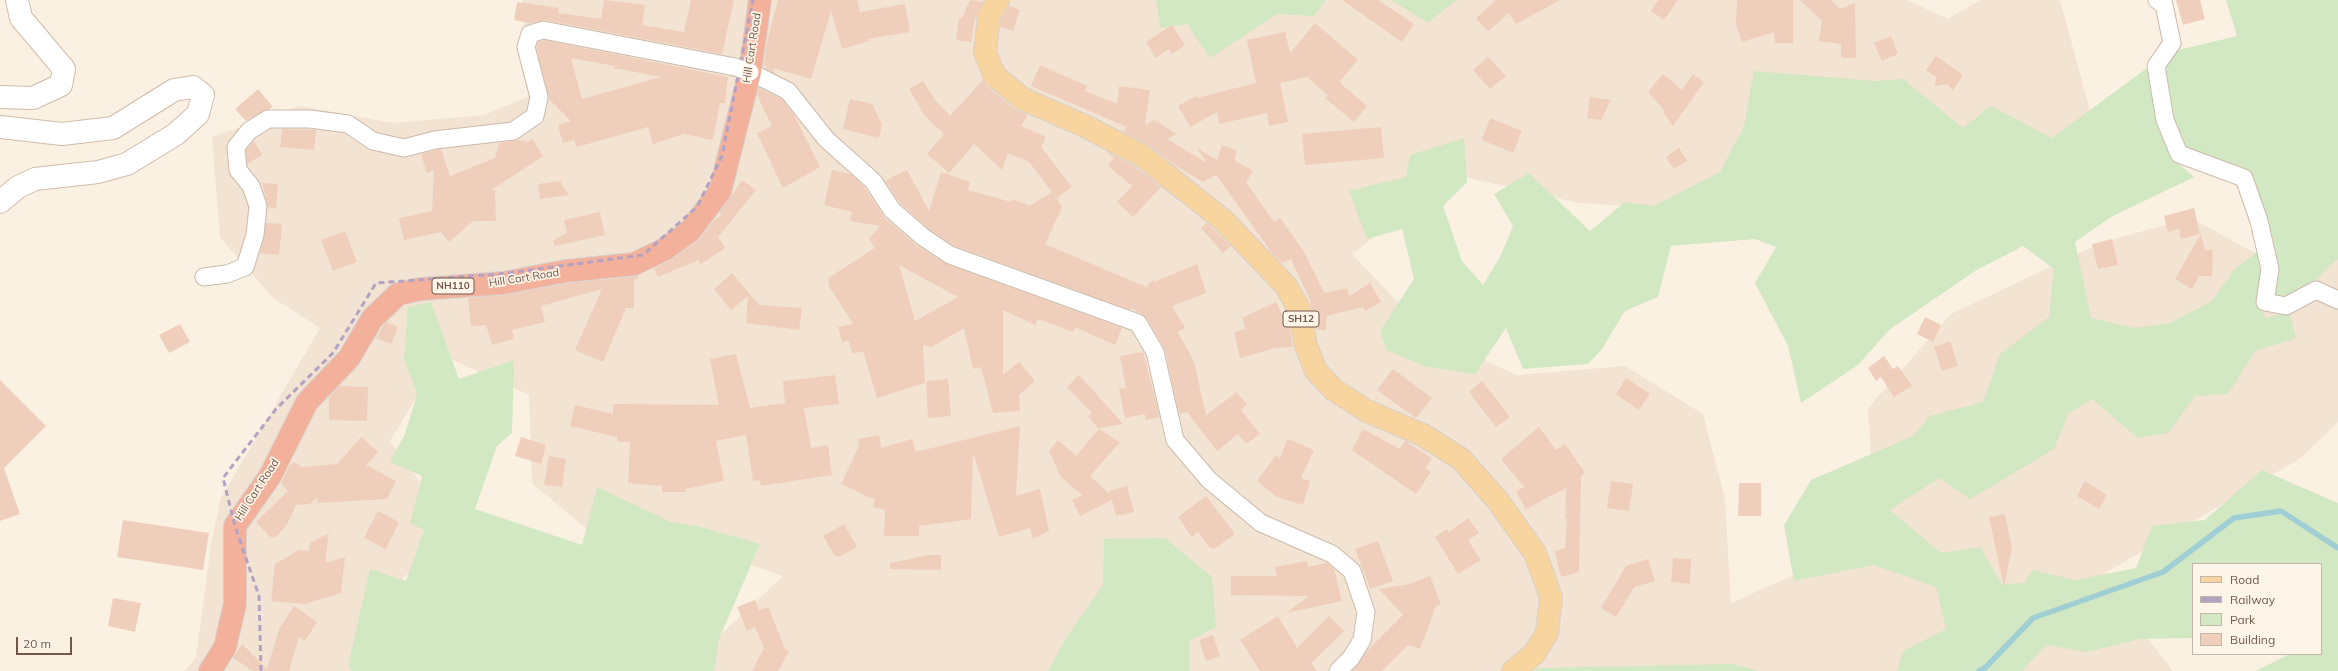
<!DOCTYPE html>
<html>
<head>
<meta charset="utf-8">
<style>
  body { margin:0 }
  #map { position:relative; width:2338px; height:671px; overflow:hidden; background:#fbf1e3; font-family:Mulish,sans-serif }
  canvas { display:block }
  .legend { position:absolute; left:2192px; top:563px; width:130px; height:92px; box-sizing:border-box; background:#fef5e9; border:1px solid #c6b6a9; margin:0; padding:5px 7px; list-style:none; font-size:12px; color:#72584a }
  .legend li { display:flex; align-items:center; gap:8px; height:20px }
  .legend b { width:20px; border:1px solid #c6b6a9 }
  .scale { position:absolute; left:16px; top:637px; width:56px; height:18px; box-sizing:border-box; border:2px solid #72584a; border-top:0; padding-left:5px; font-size:12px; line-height:14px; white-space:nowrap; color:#72584a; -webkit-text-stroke:3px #fef5e9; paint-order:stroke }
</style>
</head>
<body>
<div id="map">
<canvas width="2338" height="671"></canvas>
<ul class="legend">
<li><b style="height:5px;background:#f8d59e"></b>Road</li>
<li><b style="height:5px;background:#b4a2c4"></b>Railway</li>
<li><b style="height:11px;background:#d2e8c2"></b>Park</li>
<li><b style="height:11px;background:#efcfbc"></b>Building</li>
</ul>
<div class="scale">20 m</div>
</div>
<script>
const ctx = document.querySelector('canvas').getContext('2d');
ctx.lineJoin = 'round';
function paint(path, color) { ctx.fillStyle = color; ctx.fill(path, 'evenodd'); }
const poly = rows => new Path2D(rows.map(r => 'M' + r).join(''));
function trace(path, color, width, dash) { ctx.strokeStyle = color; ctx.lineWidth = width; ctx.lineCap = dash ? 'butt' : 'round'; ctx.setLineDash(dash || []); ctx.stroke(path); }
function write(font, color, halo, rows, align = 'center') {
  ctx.font = font + ' Mulish,sans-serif'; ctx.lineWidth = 3.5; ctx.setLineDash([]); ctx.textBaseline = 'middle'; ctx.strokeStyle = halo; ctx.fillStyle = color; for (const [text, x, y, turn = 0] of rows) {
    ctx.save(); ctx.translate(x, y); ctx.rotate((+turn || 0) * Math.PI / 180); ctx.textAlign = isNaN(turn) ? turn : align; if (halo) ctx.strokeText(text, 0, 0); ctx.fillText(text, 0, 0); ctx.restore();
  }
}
paint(poly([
  [522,0,1907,0,1948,19,1980,0,2060,0,2100,147,1728,212,1579,203,1455,175,1352,254,1429,335,1517,375,1625,366,1703,414,1725,499,1731,603,1877,538,1868,408,1951,314,2103,242,2191,218,2291,273,2338,248,2338,422,2301,458,2100,576,2173,671,702,671,697,657,783,576,682,541,594,535,532,483,529,395,442,355,390,441,457,533,389,590,368,671,184,671,196,658,211,544,221,498,320,328,273,298,220,237,212,137,300,106,393,123,484,115,528,97]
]), '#f2e3d2');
paint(poly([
  [1156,0,1326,0,1314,16,1277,14,1210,58,1187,24,1161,28],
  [1391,0,1456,0,1428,23],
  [2226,0,2338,0,2338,259,2312,283,2284,297,2271,296,2247,173,2182,146,2171,116,2164,67,2178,50,2237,36],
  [2147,68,2158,123,2173,159,2194,177,2111,217,2075,242,2091,318,2135,328,2170,323,2212,301,2233,271,2258,251,2261,274,2257,304,2266,318,2289,311,2296,338,2255,351,2228,394,2195,396,2168,433,2138,438,2092,399,2068,414,2054,449,1970,499,1939,478,1890,510,1941,553,1980,547,2002,584,2025,583,2032,570,2075,580,2136,568,2152,526,2205,520,2262,470,2338,503,2338,671,2255,671,2290,654,2321,654,2321,564,2193,564,2193,638,2140,639,2087,652,2047,645,2022,671,1897,671,1903,651,1946,629,1936,587,1874,565,1794,581,1784,525,1811,480,1913,436,1930,416,1983,402,2000,354,2049,317,2054,269,2023,246,1975,271,1889,330,1858,365,1801,403,1788,346,1755,283,1776,247,1755,239,1671,246,1658,297,1625,311,1602,349,1588,364,1523,369,1506,328,1475,374,1423,366,1387,350,1380,331,1414,279,1402,229,1367,239,1349,191,1406,177,1410,155,1464,138,1467,182,1443,206,1462,261,1483,285,1501,255,1513,226,1494,194,1529,173,1590,231,1625,202,1654,206,1720,172,1744,126,1754,71,1875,81,1903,79,1963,128,1991,106,2052,138],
  [431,302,459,379,514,360,512,433,497,446,475,509,582,545,597,487,671,522,697,526,760,544,719,639,714,671,353,671,348,666,370,569,406,581,424,530,410,523,422,476,390,462,405,434,417,394,404,360,408,307],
  [1165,538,1212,577,1216,627,1189,641,1189,671,1048,671,1066,638,1103,585,1104,539],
  [1732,664,1759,671,1533,671,1538,668]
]), '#d2e8c2');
trace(poly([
  [1979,671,1986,667,2033,618,2163,572,2234,518,2281,511,2338,548]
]), '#9fced5', 5.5);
paint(poly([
  [604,0,645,5,642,25,684,32,691,0,734,0,722,54,545,20,531,23,514,20,517,2,559,8,558,13,601,19],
  [778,0,857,0,860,12,905,4,910,32,868,39,869,41,842,49,831,11,811,79,773,68,775,74,766,69,767,66,764,65,767,41],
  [970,0,983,2,975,19,971,42,956,40,959,18,962,18],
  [1342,0,1378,0,1414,24,1402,42],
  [1496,0,1560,0,1516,24,1509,13,1488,31,1476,18],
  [1658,0,1678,0,1664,20,1651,11],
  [1737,0,1793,0,1793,43,1775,43,1774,32,1742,42,1736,24],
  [1800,0,1830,0,1840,9,1855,3,1856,58,1841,58,1841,44,1819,41,1822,21],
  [2176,0,2200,0,2205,19,2183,25],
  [1009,6,1020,10,1013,31,1000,27,1001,20],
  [1315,23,1358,60,1339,82,1367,106,1354,122,1325,98,1328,95,1307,77,1280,83,1288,122,1269,126,1267,113,1219,124,1217,112,1190,127,1178,106,1196,96,1197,98,1256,83,1247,40,1285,32,1290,53],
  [1172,25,1185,45,1172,54,1169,49,1156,58,1146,42],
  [1891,36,1898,54,1882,61,1874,43],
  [544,40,728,77,725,103,720,103,713,140,684,134,653,144,648,127,577,147,574,140,563,143,558,125,571,121,549,99,536,47,538,42],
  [571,58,615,66,614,68,661,77,582,99],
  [1936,56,1963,75,1953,90,1947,84,1935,86,1936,77,1926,70],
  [1488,57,1506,76,1490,89,1473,70],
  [1040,65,1087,86,1085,91,1117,104,1119,86,1150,90,1145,125,1154,120,1177,134,1167,139,1207,163,1196,147,1217,160,1222,145,1237,151,1234,160,1253,171,1246,182,1274,222,1280,218,1304,252,1324,293,1347,288,1349,296,1370,283,1381,302,1365,311,1363,307,1327,316,1326,330,1316,330,1310,300,1291,259,1282,263,1273,254,1216,175,1203,182,1176,166,1147,144,1123,132,1127,127,1031,86],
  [1663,74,1682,90,1693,74,1704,82,1673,126,1664,114,1665,111,1648,92],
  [983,80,987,86,1015,109,1028,115,1021,126,1046,137,1041,147,1072,187,1057,198,1054,194,1062,207,1045,244,1146,287,1153,280,1154,282,1197,264,1206,293,1172,306,1185,328,1178,332,1194,362,1206,415,1237,392,1247,405,1241,410,1260,434,1246,444,1238,434,1217,451,1187,412,1179,414,1165,350,1147,318,1142,314,1131,308,1130,310,955,246,929,229,900,203,885,181,907,170,929,211,941,172,970,182,968,190,1011,202,1012,199,1030,206,1052,192,1029,162,1008,153,1002,170,974,144,949,173,927,154,944,134,925,116,909,89,923,81,935,100,950,116],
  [759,88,782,99,794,115,820,167,783,188,757,133,772,126,757,95],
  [258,89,273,107,246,121,235,109],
  [1590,97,1611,100,1601,120,1587,118],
  [850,99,872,104,882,124,879,138,843,129],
  [1490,118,1522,131,1513,153,1482,140],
  [1381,127,1384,158,1305,165,1302,134],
  [282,129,316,130,314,150,280,147],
  [532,139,543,156,490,191,495,190,496,221,473,221,449,242,441,232,404,240,399,218,432,211,434,170,427,173,421,154,441,149,450,176,495,158,499,143,518,140,528,142],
  [254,141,262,155,247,164,246,150],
  [1679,148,1687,161,1674,169,1666,157],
  [1106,151,1134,166,1161,187,1133,217,1117,202,1132,186,1108,166,1114,158],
  [832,170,851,174,865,188,885,218,916,245,944,263,1122,328,1115,345,1075,327,1073,332,1038,319,1035,325,1003,310,1003,375,1019,362,1035,381,1019,395,1020,411,993,413,981,367,973,369,964,328,932,347,923,345,925,383,877,398,863,351,852,354,849,341,842,342,838,327,853,324,829,286,828,278,875,248,869,239,880,226,850,221,852,212,824,205],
  [899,265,958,297,915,321],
  [742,180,756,190,718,237,725,248,701,264,698,260,658,277,654,268,672,259,700,239,714,220,722,215,719,213],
  [560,181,569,195,540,199,538,184],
  [262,183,278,184,276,208,268,207],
  [2194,208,2200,234,2181,239,2179,229,2168,232,2164,216],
  [600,212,605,235,555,246,553,240,567,233,564,220],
  [266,223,282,224,279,255,260,253],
  [1207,223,1231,246,1223,253,1201,228],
  [345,231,357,262,333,271,321,240],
  [2201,234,2205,250,2213,250,2212,276,2199,276,2192,289,2175,279],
  [2112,239,2118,265,2098,269,2092,244],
  [732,273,759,305,802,308,799,330,746,323,748,296,731,310,714,289],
  [638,276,639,278,634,279,634,308,626,308,603,362,575,350,602,289,541,306,545,322,512,330,514,339,492,345,486,325,471,326,468,298,504,295,568,283],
  [1276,302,1287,325,1289,325,1293,347,1275,348,1240,358,1234,332,1246,329,1242,318],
  [1925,317,1941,325,1933,342,1917,334],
  [386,322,398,327,391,344,376,338],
  [180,324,190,342,169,353,159,335],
  [1950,341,1958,366,1942,371,1934,347],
  [1143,352,1160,417,1146,420,1145,414,1125,418,1119,389,1126,388,1120,356],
  [736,354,750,408,785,403,783,381,835,375,839,404,804,408,811,448,828,445,832,475,761,486,760,480,753,481,746,435,716,441,724,481,685,489,685,492,662,492,662,486,628,483,630,442,617,442,617,437,570,426,575,405,613,414,613,404,719,405,710,359],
  [1884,356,1893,369,1898,366,1912,386,1894,397,1881,377,1876,381,1868,368],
  [1393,369,1432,398,1416,418,1377,390],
  [1079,375,1123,424,1098,428,1088,416,1092,413,1067,387],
  [1626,378,1650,394,1639,410,1616,394],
  [948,379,951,416,928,418,926,381],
  [0,380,46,426,4,468,20,514,0,521],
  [1482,381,1510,417,1496,427,1469,392],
  [339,386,368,387,367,421,329,420,329,397],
  [1020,426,1016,496,1040,489,1049,531,1033,539,1030,528,999,537,973,452,971,519,919,526,919,536,884,536,885,510,873,507,875,500,841,484,859,446,858,439,879,435,881,448,912,439,916,452],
  [1539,427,1556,450,1565,444,1585,473,1581,476,1579,572,1561,577,1555,551,1565,548,1567,519,1565,519,1566,488,1526,509,1516,491,1524,487,1501,459],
  [1099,429,1120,442,1090,476,1111,495,1109,491,1127,486,1134,512,1116,516,1112,500,1080,516,1072,500,1082,495,1061,477,1049,451,1058,440,1076,456],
  [1363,429,1400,449,1405,441,1432,458,1425,468,1431,472,1416,494,1352,450],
  [361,437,378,452,366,465,396,481,387,499,317,503,318,497,310,504,296,505,286,526,276,537,270,537,256,522,288,491,281,483,289,466,294,462,302,467,337,464],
  [521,437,546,445,541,464,515,456],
  [1288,439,1314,450,1301,478,1310,481,1303,505,1277,497,1257,481,1276,455,1279,459],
  [549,456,566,459,562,487,544,485],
  [1611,481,1633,484,1629,511,1607,508],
  [2085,481,2107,495,2099,509,2077,496],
  [1739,483,1761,483,1761,516,1738,516],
  [1206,496,1235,534,1216,548,1210,548,1198,532,1192,537,1178,517],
  [378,511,399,522,386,549,364,538],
  [2005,514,2012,548,2004,587,1989,517],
  [1468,518,1479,533,1468,540,1481,560,1458,574,1435,537,1447,529,1449,532],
  [123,520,209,533,203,570,117,557],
  [844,524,857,547,841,556,835,556,823,536],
  [329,533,325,563,345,557,341,593,305,604,271,601,275,564,299,550,309,551,310,543],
  [1378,541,1393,581,1370,589,1355,549],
  [929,555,941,555,941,570,890,569,890,563],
  [1673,558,1691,559,1690,584,1671,582],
  [1648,559,1655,581,1634,587,1616,617,1601,608,1626,566],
  [1307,561,1308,567,1327,563,1334,569,1342,601,1286,613,1309,596,1231,595,1231,576,1277,576,1275,567],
  [1430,576,1441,604,1436,606,1420,649,1408,645,1382,671,1352,671,1367,651,1403,615,1379,589,1410,584],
  [113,598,141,603,135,632,108,626],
  [755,600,759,610,768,607,785,649,789,651,778,671,752,671,764,648,755,627,747,631,737,607],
  [294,606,317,622,305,641,299,637,289,671,253,671,233,658,242,644,267,669,279,629],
  [1278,616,1297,648,1329,616,1344,631,1311,663,1317,671,1260,671,1240,640],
  [1213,635,1220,656,1206,661,1199,640]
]), '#efcfbc');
const street = poly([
  [2157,0,2164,5,2172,43,2156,66,2165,120,2179,154,2244,178,2259,221,2270,269,2265,302,2286,306,2316,290,2338,300],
  [750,72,788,91,826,139,873,181,892,210,923,237,950,255,1138,323,1155,352,1175,440,1209,480,1261,523,1332,554,1352,571,1366,612,1362,640,1351,658,1338,671],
  [204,277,227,274,245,267,255,235,258,206,251,186,238,170,236,147,249,131,268,119,310,119,348,124,373,141,404,148,435,140,513,131,535,116,539,97,526,47,530,34,543,30,735,67]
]);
const secondary = poly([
  [0,97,33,98,61,85,64,69,21,18,17,0],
  [0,127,62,134,113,128,174,90,193,87,203,95,198,114,176,134,127,164,98,172,35,179,18,187,0,202]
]);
const primary = poly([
  [998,0,989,16,985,53,995,76,1023,99,1085,126,1141,155,1223,220,1286,286,1299,309,1306,346,1316,371,1334,390,1367,411,1423,435,1461,459,1498,501,1535,553,1551,597,1547,633,1534,654,1513,671]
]);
const highway = poly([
  [210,671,225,647,235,604,235,526,270,476,307,402,349,358,372,319,398,294,421,289,503,283,566,271,634,264,665,249,690,231,720,191,750,72,760,0]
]);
trace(street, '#ccb9aa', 19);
trace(secondary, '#d1bbaa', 24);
trace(primary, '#d8d0cc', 24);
trace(highway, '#d8d0cc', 24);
trace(street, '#fff', 17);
trace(secondary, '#fff', 22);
trace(primary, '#f8d59e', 22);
trace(highway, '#f3b19c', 22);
trace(poly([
  [261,671,259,596,235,526,223,478,276,409,333,353,376,283,500,274,643,255,697,207,722,156,753,0]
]), '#b4a2c4', 3, [6, 4]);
const streetBridge = poly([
  [735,67,750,72]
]);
trace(streetBridge, '#ccb9aa', 19, []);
trace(streetBridge, '#fff', 17);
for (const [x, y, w] of [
  [453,286,42],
  [1301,319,36]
]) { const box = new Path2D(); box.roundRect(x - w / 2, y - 8, w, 16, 3); ctx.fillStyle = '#fef5e9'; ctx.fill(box); trace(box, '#72584a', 1); }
write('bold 10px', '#72584a', null, [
  ["NH110",453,286],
  ["SH12",1301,319]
]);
write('11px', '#72584a', '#fef5e9', [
  ["Hill Cart Road",752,48,-81],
  ["Hill Cart Road",524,278,-9],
  ["Hill Cart Road",257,490,-57]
]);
</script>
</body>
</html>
